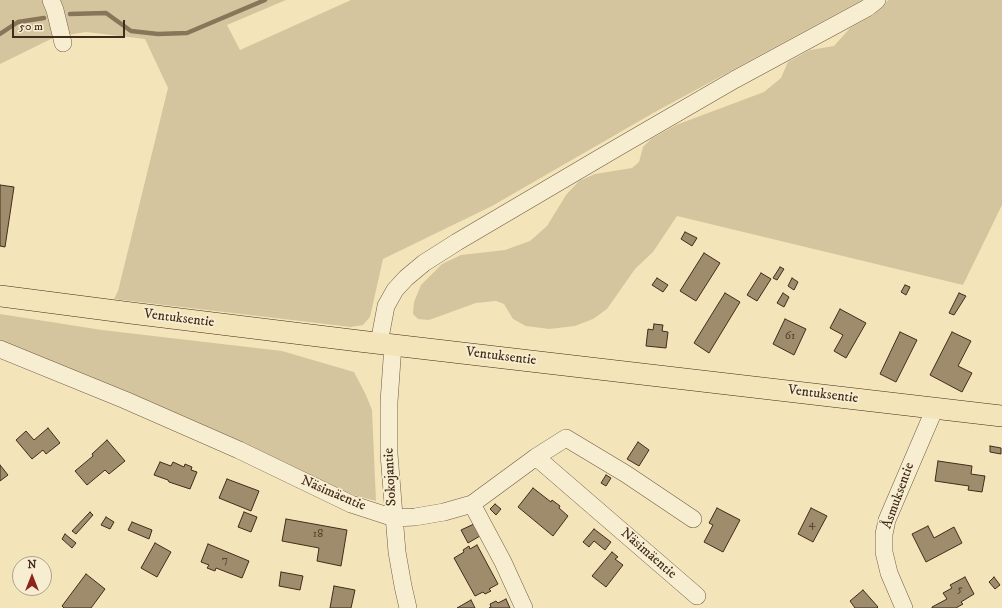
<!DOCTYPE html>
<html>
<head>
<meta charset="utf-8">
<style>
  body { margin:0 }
  #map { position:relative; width:1002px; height:608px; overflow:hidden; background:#f3e5b9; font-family:"IM FELL DW Pica",serif }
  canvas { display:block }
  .north { position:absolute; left:12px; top:556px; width:40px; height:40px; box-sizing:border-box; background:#f7eed2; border:1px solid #afa089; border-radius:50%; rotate:0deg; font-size:11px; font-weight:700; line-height:16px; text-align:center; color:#432b1b }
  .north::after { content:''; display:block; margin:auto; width:14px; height:18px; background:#8f2418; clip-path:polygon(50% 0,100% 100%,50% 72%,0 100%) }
  .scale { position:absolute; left:12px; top:20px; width:113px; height:18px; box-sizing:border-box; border:2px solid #432b1b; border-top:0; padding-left:5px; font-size:12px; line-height:14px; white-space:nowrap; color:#432b1b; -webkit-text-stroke:3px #f7eed2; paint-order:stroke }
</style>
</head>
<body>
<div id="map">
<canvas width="1002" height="608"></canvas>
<div class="north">N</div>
<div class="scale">50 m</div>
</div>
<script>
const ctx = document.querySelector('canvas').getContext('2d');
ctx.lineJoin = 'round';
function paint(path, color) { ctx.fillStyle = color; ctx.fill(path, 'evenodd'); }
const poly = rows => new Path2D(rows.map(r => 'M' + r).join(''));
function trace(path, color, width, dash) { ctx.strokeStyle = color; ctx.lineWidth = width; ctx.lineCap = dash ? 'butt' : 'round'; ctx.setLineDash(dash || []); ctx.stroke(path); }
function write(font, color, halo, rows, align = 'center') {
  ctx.font = font + ' "IM FELL DW Pica",serif'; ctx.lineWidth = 3.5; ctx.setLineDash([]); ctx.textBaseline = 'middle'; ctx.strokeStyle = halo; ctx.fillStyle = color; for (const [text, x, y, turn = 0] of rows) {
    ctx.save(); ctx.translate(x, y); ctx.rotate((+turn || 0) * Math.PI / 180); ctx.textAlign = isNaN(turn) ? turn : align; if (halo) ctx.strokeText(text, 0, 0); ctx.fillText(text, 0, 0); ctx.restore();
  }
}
paint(poly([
  [0,0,286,0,227,25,240,50,351,0,862,0,655,112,492,206,383,259,370,317,363,325,351,327,114,299,118,291,168,88,145,39,86,32,55,37,0,64],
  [888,0,1002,0,1002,205,963,285,677,216,653,252,635,269,607,309,593,319,575,326,549,329,526,326,513,319,504,304,496,301,476,303,429,320,418,319,413,314,414,302,421,285,442,264,461,255,505,250,530,241,547,226,566,195,579,181,595,174,632,168,639,162,643,147,651,139,676,125,764,92,781,78,788,62,810,50,834,46,850,28,872,16,885,4],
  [0,314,102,330,282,351,354,372,366,395,372,410,376,501,357,496,322,483,288,464,242,442,0,343]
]), '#d5c59e');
trace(poly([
  [70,14,106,13,131,31,158,34,187,33,265,0],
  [0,34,18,22,44,18]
]), '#897559', 4.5);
const building = poly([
  [0,185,14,187,5,247,0,246,0,185],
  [685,232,697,238,692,246,681,239,685,232],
  [704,253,720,263,696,301,680,291,704,253],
  [780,267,784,269,777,280,773,278,780,267],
  [761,273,771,279,757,301,747,295,761,273],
  [657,278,668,285,663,292,652,285,657,278],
  [792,278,798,282,794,290,788,286,792,278],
  [905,285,910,287,906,295,901,292,905,285],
  [725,293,740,302,709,353,694,343,725,293],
  [783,293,789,297,784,307,777,303,783,293],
  [959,293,966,296,954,315,949,313,959,293],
  [840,309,866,323,846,358,834,351,843,335,830,328,840,309],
  [785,319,806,329,794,355,773,344,785,319],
  [654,324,663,325,662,331,668,332,666,348,646,346,648,329,653,330,654,324],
  [900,332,917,340,896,382,880,374,900,332],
  [952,332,971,341,958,366,972,373,962,392,930,375,952,332],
  [48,428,60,443,46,454,43,450,32,459,16,440,26,431,34,440,48,428],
  [107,440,125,461,109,474,105,470,87,485,75,471,93,456,92,454,107,440],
  [638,442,649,450,639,466,627,459,638,442],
  [990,446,1001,448,1001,454,990,452,990,446],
  [938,461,972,466,971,474,985,476,982,492,968,490,969,486,935,481,938,461],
  [160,462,171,466,173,462,184,467,185,464,192,467,191,470,197,472,190,489,169,482,168,480,154,475,160,462],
  [0,465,8,475,0,481,0,465],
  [606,475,611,478,606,486,601,483,606,475],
  [227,479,259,491,251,511,219,498,227,479],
  [533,488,551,502,552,500,560,506,559,508,568,516,553,536,518,507,533,488],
  [495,504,501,509,496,515,490,509,495,504],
  [717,508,740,520,723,552,704,542,713,525,709,523,717,508],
  [811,508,827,516,813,542,798,534,811,508],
  [90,512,93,515,76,534,72,531,90,512],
  [244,512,257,517,251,532,238,527,244,512],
  [106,517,114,522,110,529,101,525,106,517],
  [286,519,347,530,341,566,317,561,319,548,282,541,286,519],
  [132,522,152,530,149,539,128,530,132,522],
  [474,524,480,536,468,543,461,530,474,524],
  [928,526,934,538,954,527,962,543,926,562,912,534,928,526],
  [594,529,611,542,605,550,594,541,589,547,583,542,594,529],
  [65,534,76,543,72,548,62,539,65,534],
  [155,543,171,552,157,577,141,568,155,543],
  [208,544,249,561,242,578,216,568,215,571,207,568,209,565,201,562,208,544],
  [477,545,498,584,489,589,491,591,485,594,483,592,475,596,454,558,464,552,463,550,469,546,470,549,477,545],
  [612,552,618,557,615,559,623,565,606,587,592,576,612,552],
  [281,572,303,576,300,590,279,586,281,572],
  [86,574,105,589,91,608,64,608,62,606,86,574],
  [965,577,974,594,961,602,963,604,956,608,932,608,932,607,947,599,943,593,952,588,950,585,965,577],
  [994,577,1000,585,995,589,989,582,994,577],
  [334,586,355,590,351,608,330,608,334,586],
  [863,590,878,607,877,608,855,608,850,601,863,590],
  [506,599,510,608,489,608,491,607,490,604,496,601,498,603,506,599],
  [471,600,475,608,457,608,471,600]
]);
paint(building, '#9f8c6d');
trace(building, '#432b1b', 1);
const minor = poly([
  [51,0,55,10,63,43],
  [379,343,386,306,395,290,406,278,424,263,457,242,615,149,734,80,867,8,877,0],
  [393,345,389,402,389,454,397,552,403,586,408,608],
  [0,349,125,400,239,450,351,504,394,518,415,517,444,512,472,504,536,457,697,596],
  [536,457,566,438,626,474,693,519],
  [472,504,503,562,524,608],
  [904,608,889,573,884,552,884,534,887,520,935,408]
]);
const major = poly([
  [0,296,131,313,359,341,1002,416]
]);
trace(minor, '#6f5a42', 18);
trace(major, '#432b1b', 22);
trace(minor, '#f7eed2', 17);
trace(major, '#f3e5b9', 21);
write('12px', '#5a4330', null, [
  ["61",790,337],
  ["4",812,525],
  ["18",318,535],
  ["7",225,561],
  ["5",960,590]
]);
write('14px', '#432b1b', '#f7eed2', [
  ["Ventuksentie",179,319,7],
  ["Ventuksentie",501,357,7],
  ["Ventuksentie",823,395,7],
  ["Sokojantie",391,477,-93],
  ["Näsimäentie",333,494,23],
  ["Åsmuksentie",899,496,-70],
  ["Näsimäentie",648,554,41]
]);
</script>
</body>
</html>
